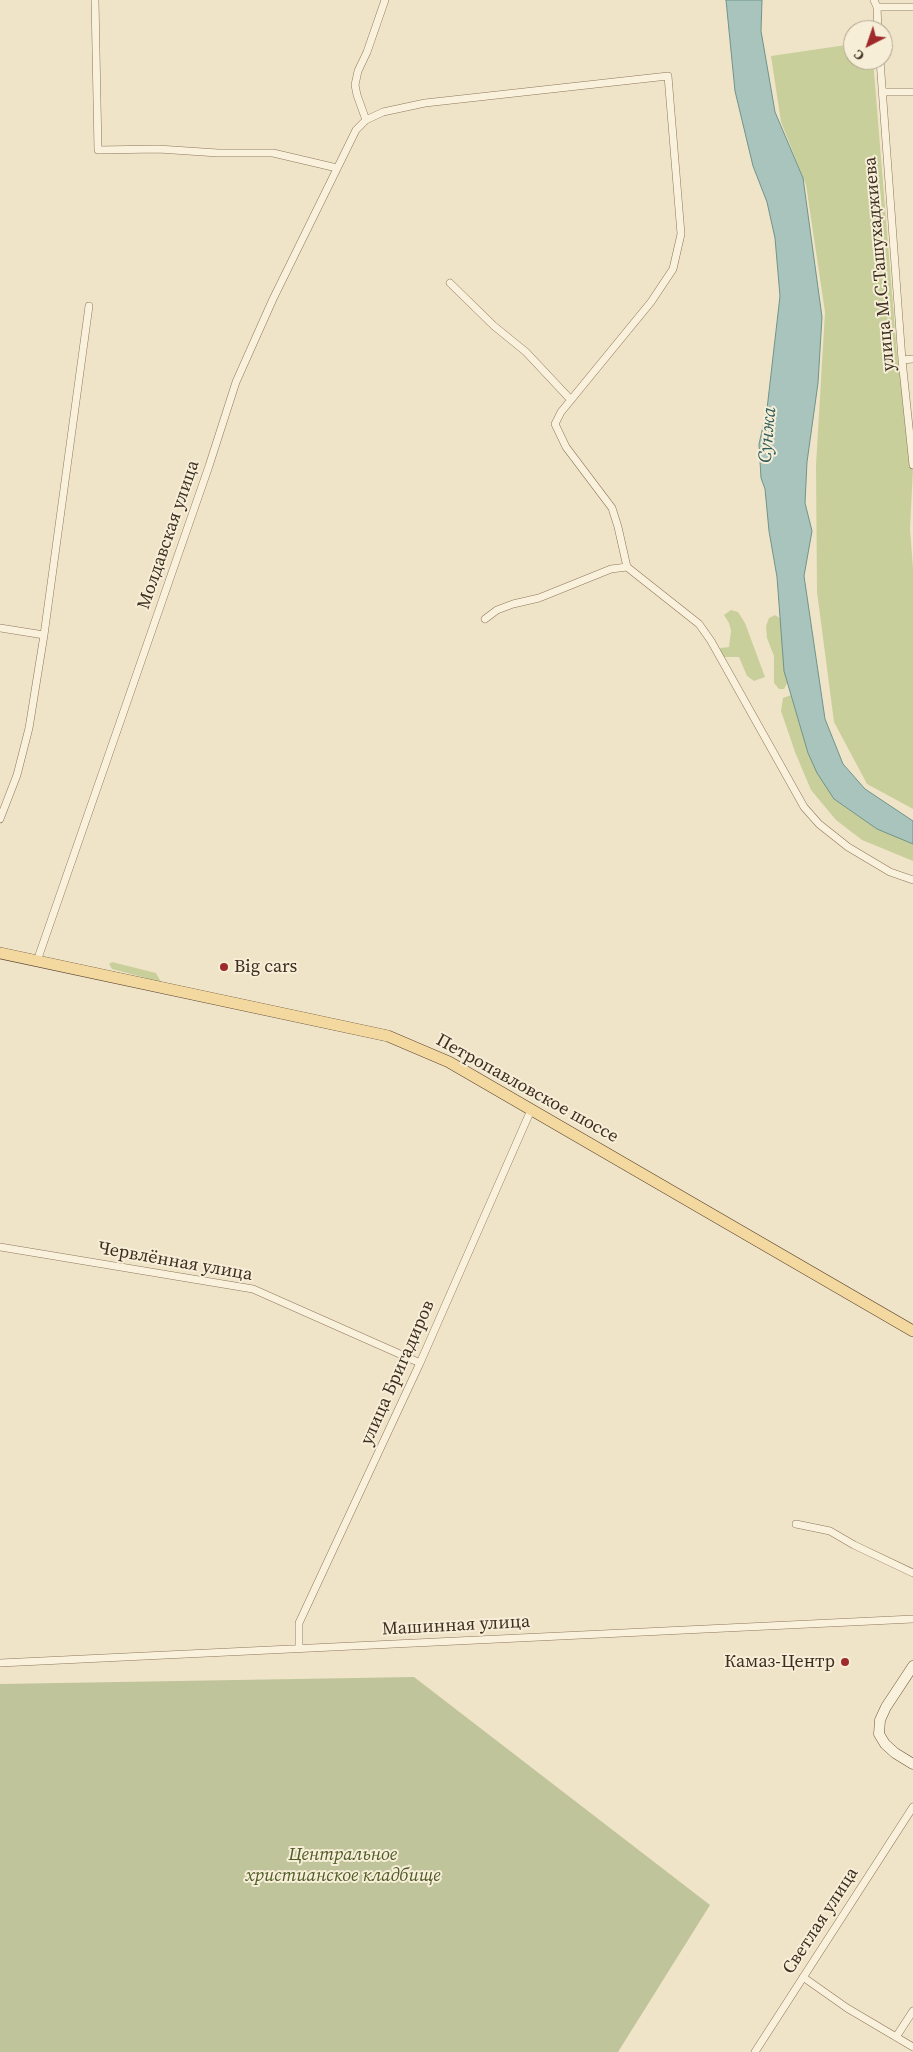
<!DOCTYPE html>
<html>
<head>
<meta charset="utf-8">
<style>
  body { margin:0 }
  #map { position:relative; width:913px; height:2052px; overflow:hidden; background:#f0e4c8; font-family:"Source Serif 4",serif }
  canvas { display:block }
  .north { position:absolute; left:843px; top:20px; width:50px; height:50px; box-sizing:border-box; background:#f7eed8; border:1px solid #ada18e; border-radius:50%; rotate:221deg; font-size:14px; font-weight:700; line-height:20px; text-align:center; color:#3d2e20 }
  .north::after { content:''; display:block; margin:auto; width:18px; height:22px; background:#9e2a2b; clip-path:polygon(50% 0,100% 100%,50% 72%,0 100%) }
</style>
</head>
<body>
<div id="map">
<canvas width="913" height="2052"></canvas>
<div class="north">С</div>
</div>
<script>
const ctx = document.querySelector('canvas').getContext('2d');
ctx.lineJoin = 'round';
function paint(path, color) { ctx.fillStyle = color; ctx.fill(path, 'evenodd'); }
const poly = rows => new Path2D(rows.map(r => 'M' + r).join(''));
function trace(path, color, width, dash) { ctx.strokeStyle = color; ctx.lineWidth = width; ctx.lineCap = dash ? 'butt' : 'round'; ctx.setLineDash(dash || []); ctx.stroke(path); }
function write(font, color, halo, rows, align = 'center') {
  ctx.font = font + ' "Source Serif 4",serif'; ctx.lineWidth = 4; ctx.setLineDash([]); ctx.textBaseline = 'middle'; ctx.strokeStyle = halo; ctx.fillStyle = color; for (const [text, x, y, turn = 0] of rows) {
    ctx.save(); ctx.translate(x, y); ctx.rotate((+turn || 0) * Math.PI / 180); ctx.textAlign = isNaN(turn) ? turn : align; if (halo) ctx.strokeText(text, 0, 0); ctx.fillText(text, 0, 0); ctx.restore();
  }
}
paint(poly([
  [853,44,853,60,873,60,897,354,913,468,910,529,913,568,913,809,867,784,834,722,817,592,816,465,825,312,806,185,781,122,771,56],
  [731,610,738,612,745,623,765,677,754,681,747,676,739,657,722,657,720,648,729,647,731,631,729,623,724,615],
  [775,615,781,619,789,680,784,689,779,689,774,683,774,656,767,638,766,626,769,618],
  [791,695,808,753,834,799,877,829,913,844,913,861,862,840,836,820,811,790,795,752,781,711,783,698],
  [112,962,156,973,161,982,112,969,109,964]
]), '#c9cf9b');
paint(poly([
  [414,1677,710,1905,618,2052,0,2052,0,1684]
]), '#bfc49a');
const water = poly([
  [726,0,762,0,761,31,775,112,803,178,822,317,818,383,807,462,805,503,812,531,804,576,825,719,843,764,865,789,913,821,913,844,877,829,834,799,817,773,808,753,784,671,777,577,769,531,765,489,761,478,759,444,767,409,780,296,775,238,767,202,753,166,735,91,726,0]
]);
paint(water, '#a9c4bc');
trace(water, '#6f938a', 1);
const street = poly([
  [95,0,98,150,158,149,218,153,273,153,337,168],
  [874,0,877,7,878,30],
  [877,7,913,7],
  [880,60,902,360,913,465],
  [882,92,913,92],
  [366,120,357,95,355,85,358,71,367,52,385,0],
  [450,283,494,326,526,352,571,400],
  [902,360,913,359],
  [485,619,497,610,513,604,539,598,611,569,627,567],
  [0,628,44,635],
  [0,819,17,775,29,728,44,635,89,306],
  [37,961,209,466,236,382,273,299,356,130,366,120,383,112,425,103,668,76,681,234,673,269,651,302,561,412,555,424,566,447,612,508,618,527,627,567,699,624,711,641,804,807,819,824,848,847,890,872,913,880],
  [0,1247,253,1289,420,1363],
  [796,1524,830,1531,854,1545,913,1573],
  [299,1648,299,1623,420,1363,531,1110],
  [0,1663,913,1619],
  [803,1977,847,2008,913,2047],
  [896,2037,913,2011],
  [755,2052,913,1807]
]);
const secondary = poly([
  [913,1666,886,1707,880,1720,879,1734,885,1744,895,1753,913,1764]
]);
const primary = poly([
  [0,953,388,1036,449,1062,913,1331]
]);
trace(street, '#8d765c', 8);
trace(secondary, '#6f573f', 11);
trace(primary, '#5b4430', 12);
trace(street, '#faf1dc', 7);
trace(secondary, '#faf1dc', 10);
trace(primary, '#f3d9a0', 11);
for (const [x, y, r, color] of [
  [224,967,5,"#9e2a2b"],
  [845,1662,5,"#9e2a2b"]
]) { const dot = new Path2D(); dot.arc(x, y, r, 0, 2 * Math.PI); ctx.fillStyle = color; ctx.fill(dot); trace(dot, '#f7eed8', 2); }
write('18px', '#3d2e20', '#f7eed8', [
  ["улица М.С.Ташухаджиева",880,264,-95],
  ["Молдавская улица",169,535,-71],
  ["Петропавловское шоссе",527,1089,29],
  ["Червлённая улица",175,1262,10],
  ["улица Бригадиров",398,1373,-66],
  ["Машинная улица",456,1626,-3],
  ["Светлая улица",821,1921,-57]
]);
write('18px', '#3d2e20', '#f7eed8', [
  ["Big cars",234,967],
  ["Камаз-Центр",835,1662,"right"]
], 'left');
write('italic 18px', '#4d5a26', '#f7eed8', [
  ["Центральное",343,1855],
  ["христианское кладбище",343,1876]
]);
write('italic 19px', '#2f5d5a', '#f7eed8', [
  ["Сунжа",768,435,-85]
]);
</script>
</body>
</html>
